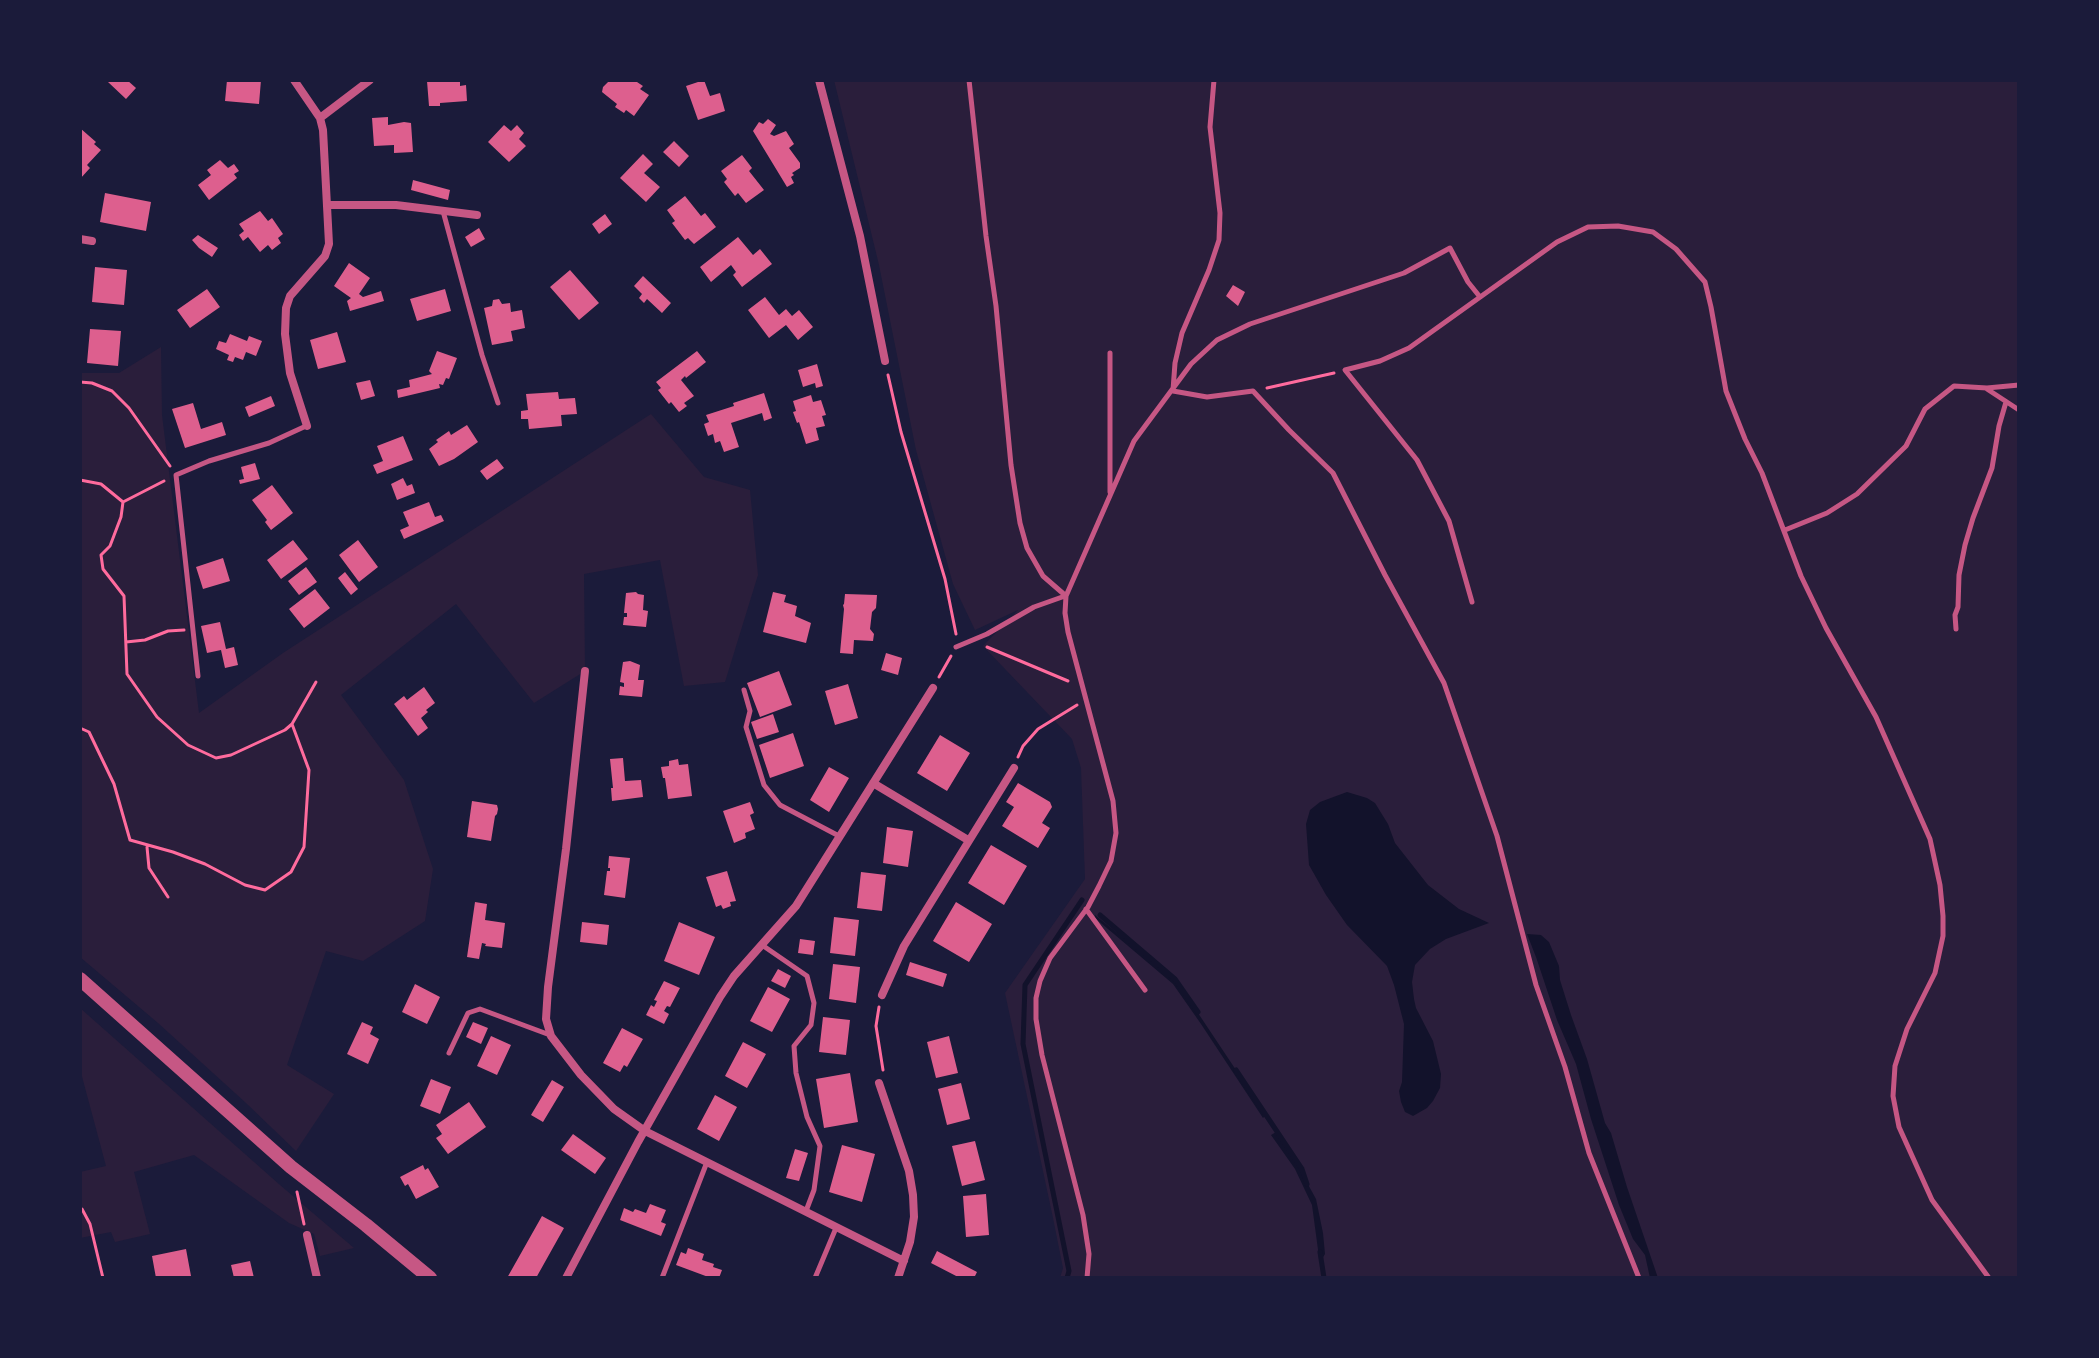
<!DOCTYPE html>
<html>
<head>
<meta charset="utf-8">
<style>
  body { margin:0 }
  #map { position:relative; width:2099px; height:1358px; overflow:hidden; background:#1b1b3a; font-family:Montserrat,sans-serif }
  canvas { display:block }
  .frame { position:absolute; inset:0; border:82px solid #1b1b3a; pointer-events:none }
</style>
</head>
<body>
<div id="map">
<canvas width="2099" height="1358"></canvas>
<div class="frame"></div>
</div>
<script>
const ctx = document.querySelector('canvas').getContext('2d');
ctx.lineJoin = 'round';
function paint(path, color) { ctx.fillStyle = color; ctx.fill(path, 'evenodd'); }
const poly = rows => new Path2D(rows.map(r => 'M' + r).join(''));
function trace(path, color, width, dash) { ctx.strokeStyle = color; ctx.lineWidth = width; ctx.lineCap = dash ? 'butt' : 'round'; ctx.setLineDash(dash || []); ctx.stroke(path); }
paint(poly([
  [834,80,2019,80,2019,1278,1060,1278,1063,1268,1053,1218,1005,993,1085,879,1081,768,1072,739,983,646,1018,610,975,630,953,584,916,450,879,265],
  [161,347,162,415,199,713,283,653,651,414,704,477,750,490,758,575,725,682,684,686,660,560,584,574,585,671,534,703,456,604,341,695,404,780,433,869,425,921,363,961,326,951,287,1065,334,1094,296,1151,246,1103,158,1023,80,957,80,373,119,373],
  [80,1008,280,1185,354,1248,320,1256,314,1234,289,1223,194,1155,134,1172,150,1234,115,1242,111,1232,80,1238,80,1172,106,1166,80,1069]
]), '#2a1e3b');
paint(poly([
  [1347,792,1367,798,1375,803,1388,824,1395,843,1428,885,1459,909,1489,923,1446,939,1430,949,1415,965,1412,982,1414,999,1416,1008,1433,1041,1441,1074,1440,1088,1433,1101,1427,1108,1413,1116,1405,1112,1401,1102,1399,1091,1402,1082,1404,1024,1394,985,1387,966,1347,925,1326,895,1309,865,1306,824,1310,810,1320,802],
  [1095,915,1170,975,1180,986,1264,1112,1265,1116,1263,1118,1201,1024,1173,984,1095,918],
  [1527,934,1541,935,1549,942,1559,966,1560,980,1571,1015,1587,1059,1605,1123,1611,1133,1627,1187,1658,1278,1650,1278,1645,1255,1633,1239,1619,1205,1591,1119,1576,1064,1557,1020,1536,957],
  [1276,1132,1299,1168,1316,1199,1323,1233,1325,1254,1322,1259,1319,1257,1312,1205,1295,1169,1271,1135]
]), '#12122b');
trace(poly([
  [1100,915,1175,979,1198,1012],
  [1236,1070,1302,1169,1307,1184],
  [1320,1252,1324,1278],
  [1067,1278,1069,1271,1023,1044,1025,985,1082,900]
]), '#12122b', 5);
paint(poly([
  [111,80,127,80,136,88,126,99,108,82],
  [227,80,261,80,259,104,225,101],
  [460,80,460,86,466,85,467,101,440,103,440,106,429,106,427,81],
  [610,80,634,80,643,86,640,89,649,95,634,116,626,110,624,113,615,107,617,104,602,92,603,87],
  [704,80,710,96,720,93,725,111,698,120,686,86],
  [388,117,388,125,404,122,411,123,413,152,394,153,394,145,374,146,372,118],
  [768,119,776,125,770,134,774,136,786,131,794,144,789,148,800,163,800,168,792,173,794,175,791,177,794,183,787,187,753,131,759,122,763,124],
  [504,125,511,131,517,125,524,133,519,139,526,146,509,162,488,142],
  [80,128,96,142,94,144,101,150,87,165,90,168,80,179],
  [674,141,689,156,679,167,663,152],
  [643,154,653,164,644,173,660,187,646,202,620,178],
  [742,155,752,168,749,171,764,190,746,203,738,193,735,196,724,182,727,179,721,171],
  [220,160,228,168,234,164,239,171,234,174,237,178,209,200,198,185,211,175,207,170],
  [413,180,450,190,448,200,411,190],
  [105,193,151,202,146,231,100,222],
  [685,196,701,216,705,213,716,227,694,244,688,238,685,240,672,223,675,221,667,210],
  [260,211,268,221,272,218,283,234,278,238,281,243,272,250,268,245,260,252,248,237,243,241,239,235,244,231,239,224],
  [605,214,612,224,599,234,592,224],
  [479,228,485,239,471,247,465,237],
  [198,235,218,248,212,257,199,248,192,240],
  [738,237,753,255,760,249,772,264,742,287,733,275,736,272,731,265,711,282,700,267],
  [349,263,370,278,359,294,363,297,381,291,384,301,350,311,347,301,351,298,334,286],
  [95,267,127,270,124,305,92,302],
  [570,270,599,303,579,320,550,287],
  [643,276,671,303,662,313,647,299,644,303,639,298,642,294,634,286],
  [1233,285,1245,292,1238,306,1226,296],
  [207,289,220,307,190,328,177,310],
  [445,289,451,311,417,321,410,299],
  [765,297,779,315,786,309,792,316,799,310,813,327,798,340,786,325,769,338,748,310],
  [499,299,502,304,510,303,511,312,522,310,525,328,511,331,513,341,492,345,484,308,492,306,493,300],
  [90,329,121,331,118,366,87,363],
  [337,332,346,362,318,369,310,340],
  [230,334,247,341,249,336,262,341,256,356,246,352,243,360,235,357,233,362,227,360,229,355,216,349,219,341,226,343],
  [437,351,457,358,449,379,446,378,443,385,439,384,440,388,398,398,397,390,410,387,409,380,432,374,429,371],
  [697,351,706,362,686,378,685,376,681,380,694,396,684,403,687,406,679,412,671,402,669,404,658,390,661,388,656,382],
  [817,364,823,386,816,388,815,383,803,387,798,370],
  [370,380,375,396,361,400,356,383],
  [558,392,559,399,575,398,577,414,561,415,562,426,529,429,528,419,521,419,521,411,528,410,526,394],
  [764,393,772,418,764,421,762,413,731,423,739,447,724,452,720,441,715,443,713,434,708,436,704,424,709,422,706,415,734,406,733,403],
  [811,395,813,402,821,400,826,415,822,416,825,426,816,428,819,440,806,444,799,422,797,423,793,412,796,411,793,401],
  [271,396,275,406,249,417,245,407],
  [193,403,201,429,222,422,226,435,185,448,172,409],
  [467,425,478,442,454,459,439,466,429,449,438,442,436,440,449,431,451,435],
  [403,436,413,460,377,474,373,465,383,461,377,446],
  [497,459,504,468,487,480,480,471],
  [255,463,260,479,240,484,239,480,244,479,241,467],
  [403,478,407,486,412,484,415,493,397,500,391,484],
  [272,485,293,513,271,530,265,522,267,520,252,500],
  [429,502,435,517,441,515,444,521,404,539,400,530,409,526,403,512],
  [293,540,308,559,281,579,267,560],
  [358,540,378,567,359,582,339,555],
  [223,558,230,581,203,589,196,567],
  [306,567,317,582,299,595,288,581],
  [345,572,358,589,351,595,338,578],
  [315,589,330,608,304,628,289,609],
  [636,592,638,594,644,595,643,610,648,611,646,627,623,625,624,617,627,617,627,613,624,613,626,593],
  [773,592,786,595,784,602,797,606,795,616,811,623,806,643,763,632],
  [845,594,877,595,876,608,872,612,870,629,874,634,873,641,854,640,853,654,840,653,844,609,843,605,844,604],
  [220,622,226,649,234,647,238,665,225,668,221,650,207,653,201,626],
  [886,653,902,658,898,675,881,670],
  [630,661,640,665,638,680,644,680,642,697,619,695,620,686,624,687,624,683,620,682,623,662],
  [779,671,792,705,760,717,747,683],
  [848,684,858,718,835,725,825,691],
  [424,687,435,703,426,710,428,712,421,718,428,728,418,736,394,704,404,696,407,700],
  [773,714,779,732,757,739,751,722],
  [793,733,804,766,770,778,759,745],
  [940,735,970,753,947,791,917,773],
  [623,758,625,781,641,780,643,797,612,801,611,788,613,788,610,759],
  [678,759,679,765,688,764,692,796,668,799,665,778,663,778,661,767,669,766,669,761],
  [829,767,849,778,829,812,810,800],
  [1018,783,1050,802,1052,807,1042,823,1050,828,1038,848,1002,826,1014,807,1006,802],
  [472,801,497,805,498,809,497,814,495,816,491,841,467,837],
  [750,802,754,813,750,815,755,829,745,833,746,838,734,843,723,811],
  [887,827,913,831,908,867,883,863],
  [991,845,1027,866,1004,905,968,883],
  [609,856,630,858,625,898,604,895,607,871,610,871,610,868,608,868],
  [727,871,736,901,730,902,731,906,723,909,721,905,716,907,706,877],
  [861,872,886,875,882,911,857,908],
  [475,902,487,904,485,920,505,923,502,948,485,946,486,944,482,943,479,959,467,957],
  [956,902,992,924,969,962,933,941],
  [834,917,859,920,855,956,830,953],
  [582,922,609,925,607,945,580,942],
  [679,922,715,937,699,975,664,961],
  [800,939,815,941,813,955,798,953],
  [910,962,947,974,943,987,906,975],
  [833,964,860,967,856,1003,829,999],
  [778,969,791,976,785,988,771,981],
  [664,981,680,988,670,1007,667,1006,664,1011,669,1014,664,1024,646,1015,651,1005,654,1007,657,1001,654,1000],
  [415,984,440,997,427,1024,402,1012],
  [768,987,790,999,772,1032,750,1021],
  [823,1017,850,1020,846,1055,819,1052],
  [362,1022,373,1027,370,1034,379,1039,368,1064,347,1054],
  [473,1022,488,1028,481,1044,466,1037],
  [622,1028,643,1039,627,1067,624,1065,620,1072,603,1063],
  [491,1036,511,1045,497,1075,477,1066],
  [949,1036,958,1073,936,1078,927,1042],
  [743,1042,766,1054,747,1088,725,1076],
  [850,1073,858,1122,824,1128,816,1079],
  [431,1079,451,1087,440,1114,420,1106],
  [552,1080,564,1087,543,1122,531,1115],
  [961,1083,970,1119,947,1125,938,1089],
  [715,1095,737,1107,719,1141,697,1129],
  [469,1102,486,1127,448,1154,436,1138,442,1134,436,1125],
  [573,1134,606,1158,595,1174,561,1150],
  [975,1141,985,1180,962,1186,952,1146],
  [842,1145,875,1154,862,1202,829,1192],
  [795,1149,808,1153,799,1181,786,1178],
  [423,1165,425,1170,428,1168,439,1187,416,1199,408,1184,405,1186,400,1177],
  [986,1194,989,1235,966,1237,963,1196],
  [650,1204,666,1210,661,1222,666,1224,661,1236,620,1220,624,1208,633,1212,635,1209,646,1213],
  [542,1216,564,1228,536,1278,507,1278],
  [688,1248,704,1254,702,1260,714,1264,713,1267,722,1270,719,1278,711,1278,676,1265,681,1252,686,1254],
  [186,1249,191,1276,156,1278,152,1256],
  [937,1251,977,1272,974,1278,960,1278,931,1263],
  [250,1261,254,1278,234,1278,231,1265]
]), '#dd5f8e');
trace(poly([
  [888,375,901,432,945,579,956,634],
  [80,382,92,383,112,391,129,408,170,466],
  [1267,388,1334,373],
  [80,480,101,484,123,502,164,481],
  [123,502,121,517,110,546,101,555,103,569,124,596,127,674,157,717,188,745,216,758,231,755,285,730,292,724],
  [126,642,145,640,168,631,184,630],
  [987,647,1068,681],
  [939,677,951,656],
  [80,728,89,732,114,784,130,840,173,852,205,864,245,885,265,890,291,872,304,847,309,770,292,724,316,682],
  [1018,757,1023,746,1038,729,1077,705],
  [147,847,149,868,168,897],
  [879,1007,876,1026,883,1070],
  [297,1192,304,1224],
  [80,1208,82,1209,90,1224,103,1278]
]), '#ff6b9d', 3);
trace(poly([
  [969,80,986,236,996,306,1011,465,1020,523,1027,548,1043,576,1066,596],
  [443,211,482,355,498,403],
  [1110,353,1110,492],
  [1987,389,2019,410],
  [1173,390,1175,363,1182,333,1209,270,1219,240,1220,213,1210,127,1214,80],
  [1173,391,1207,397,1253,391,1289,430,1333,473,1385,575,1444,683,1497,836,1536,985,1565,1067,1589,1153,1639,1278],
  [1785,530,1827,513,1857,494,1906,446,1925,409,1954,386,1987,388,2019,385],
  [1472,602,1449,521,1417,460,1345,370,1380,361,1409,348,1557,242,1588,227,1618,226,1653,232,1676,249,1705,282,1711,307,1726,391,1745,439,1762,473,1801,576,1826,628,1876,717,1930,839,1940,885,1943,916,1943,936,1935,973,1907,1029,1895,1066,1893,1096,1899,1127,1932,1200,1989,1278],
  [1956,629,1955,615,1958,607,1959,575,1965,545,1973,518,1992,468,1999,426,2006,402],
  [956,647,987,634,1034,607,1065,596],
  [198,676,176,475,209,461,269,443,306,426],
  [744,690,750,711,746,727,764,785,780,805,839,836],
  [1086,909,1145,990],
  [762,945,807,976,814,1003,811,1025,794,1046,796,1073,807,1117,820,1146,814,1190,806,1211],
  [449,1053,468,1013,480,1009,550,1035],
  [662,1278,707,1162],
  [815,1278,836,1228],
  [1087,1278,1089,1254,1083,1215,1042,1055,1036,1019,1036,998,1040,981,1050,958,1088,907,1099,886,1111,861,1116,833,1113,801,1068,632,1065,613,1066,596,1134,441,1191,364,1217,340,1250,324,1404,273,1450,248,1468,282,1480,297]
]), '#c65784', 5);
trace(poly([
  [294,80,320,118,323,130,329,244,325,256,290,296,286,308,285,334,290,373,307,426],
  [819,80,860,236,885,361],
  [320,118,370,80],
  [327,205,396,205,477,215],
  [80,239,92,241],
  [585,671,566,849,548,987,546,1019,551,1036,581,1075,614,1109,645,1131,904,1261],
  [873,783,968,840],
  [882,995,904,946,1014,768],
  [879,1083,909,1171,913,1195,914,1217,910,1242,898,1278],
  [307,1235,317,1278],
  [566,1278,638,1142,720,997,734,976,796,906,933,688]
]), '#c65784', 8);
trace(poly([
  [80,979,291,1167,366,1225,430,1278]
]), '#c65784', 14);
</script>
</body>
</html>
